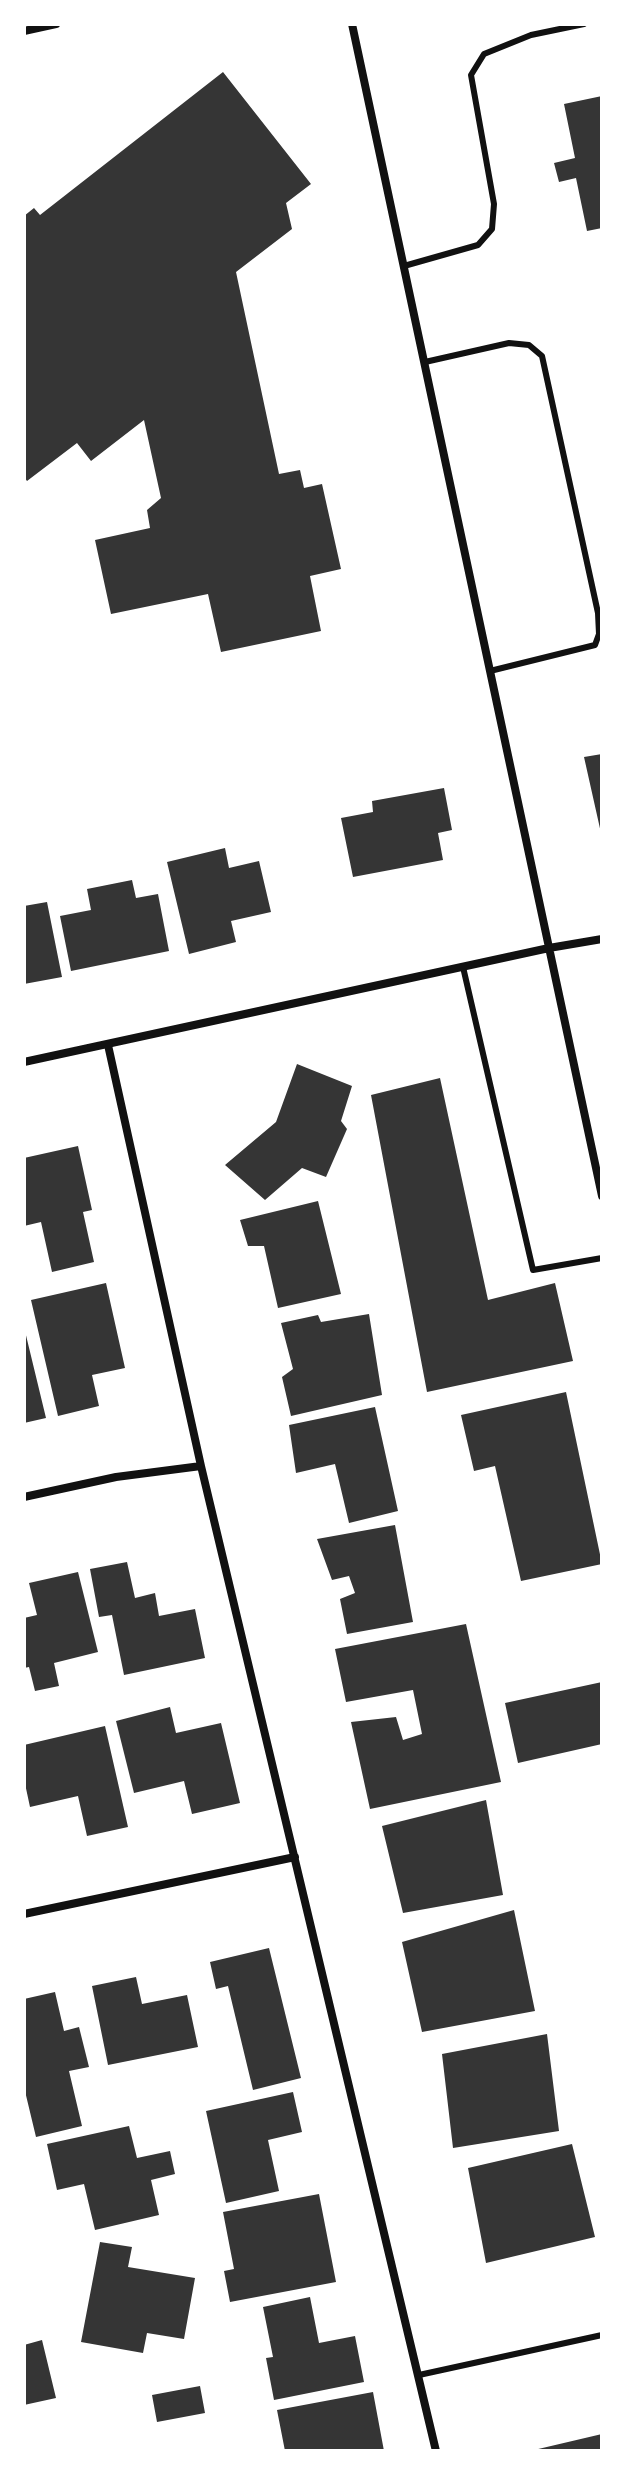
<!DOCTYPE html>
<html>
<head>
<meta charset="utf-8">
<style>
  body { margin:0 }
  #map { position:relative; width:626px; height:2475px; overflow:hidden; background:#fff; font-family:"Archivo Narrow",sans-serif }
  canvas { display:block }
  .frame { position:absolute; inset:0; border:26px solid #fff; pointer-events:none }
</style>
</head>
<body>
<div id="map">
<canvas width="626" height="2475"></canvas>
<div class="frame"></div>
</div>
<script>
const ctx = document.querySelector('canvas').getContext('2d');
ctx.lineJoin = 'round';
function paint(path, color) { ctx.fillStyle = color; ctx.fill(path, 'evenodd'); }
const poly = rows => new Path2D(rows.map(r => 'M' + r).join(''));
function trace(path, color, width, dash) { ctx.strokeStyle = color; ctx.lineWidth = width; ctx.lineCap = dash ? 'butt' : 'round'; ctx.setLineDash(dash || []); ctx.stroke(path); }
paint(poly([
  [223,72,311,184,286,203,292,229,236,272,279,474,300,470,304,488,322,484,341,569,310,576,321,631,221,652,208,594,111,614,95,540,150,528,147,510,161,498,144,420,91,461,77,443,27,481,24,477,24,216,34,208,40,215],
  [602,96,602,228,587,231,576,178,559,182,554,163,575,158,564,104],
  [602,754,602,833,601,833,584,757],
  [444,788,452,830,438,833,443,860,353,877,341,818,373,812,372,801],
  [225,848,229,868,259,861,271,912,231,921,236,942,189,954,167,862],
  [132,880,136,898,158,894,169,951,71,971,60,916,91,910,87,889],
  [47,902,62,977,24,984,24,906],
  [297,1064,352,1086,341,1121,347,1129,326,1177,302,1168,265,1200,225,1165,276,1122],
  [440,1078,488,1300,555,1283,573,1361,427,1392,371,1095],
  [78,1146,92,1210,83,1212,94,1262,52,1272,41,1222,24,1226,24,1158],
  [318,1201,341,1294,278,1308,264,1246,248,1246,240,1220],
  [106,1283,125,1368,92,1375,99,1406,58,1416,31,1300],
  [369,1314,382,1395,291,1416,282,1377,293,1369,281,1323,318,1315,321,1322],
  [24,1327,46,1418,24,1423],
  [566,1392,602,1564,521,1581,495,1466,474,1471,461,1415],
  [375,1407,398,1511,349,1523,335,1464,296,1473,289,1425],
  [395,1525,413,1622,347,1634,340,1599,355,1593,349,1576,332,1580,317,1539],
  [127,1562,135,1598,155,1593,159,1616,195,1609,205,1658,124,1675,112,1615,99,1617,90,1569],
  [78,1572,98,1652,54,1663,59,1686,35,1691,29,1667,24,1668,24,1618,37,1615,29,1583],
  [466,1624,501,1782,370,1809,351,1722,396,1717,403,1740,422,1734,413,1690,346,1702,335,1649],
  [602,1682,602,1744,518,1763,505,1703],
  [170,1707,176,1733,221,1723,240,1803,192,1814,184,1781,134,1793,116,1721],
  [105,1726,128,1827,87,1836,78,1796,30,1807,24,1779,24,1745],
  [486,1800,503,1895,403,1913,382,1826],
  [514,1910,535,2011,422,2032,402,1942],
  [269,1948,301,2078,253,2090,228,1986,216,1989,210,1962],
  [136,1977,142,2004,187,1995,198,2047,108,2065,92,1986],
  [55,1992,64,2031,79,2027,89,2067,69,2071,82,2126,36,2137,24,2087,24,1999],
  [547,2034,559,2131,453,2148,442,2054],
  [293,2092,302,2132,268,2140,279,2191,226,2203,206,2111],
  [129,2126,137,2158,170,2151,175,2174,151,2180,159,2215,95,2230,84,2184,57,2190,47,2144],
  [572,2144,595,2237,486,2263,468,2168],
  [319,2194,336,2282,230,2302,224,2271,234,2269,223,2212],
  [100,2242,132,2247,128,2267,195,2278,184,2339,147,2333,143,2353,81,2342],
  [310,2297,319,2343,355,2336,364,2382,274,2400,266,2358,273,2357,263,2307],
  [42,2340,56,2398,24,2405,24,2345],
  [200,2386,205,2413,157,2422,152,2395],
  [373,2392,384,2451,285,2451,277,2410],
  [602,2434,602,2451,534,2451,534,2450]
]), '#353535');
trace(poly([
  [404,266,478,245,492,229,494,204,471,75,484,54,531,35,584,24],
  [425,362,509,343,529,345,542,356,598,613,599,634,595,645,490,671],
  [463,967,533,1270,602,1258],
  [419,2375,602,2335]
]), '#111', 6);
trace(poly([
  [352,24,602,1196],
  [24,31,56,24],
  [108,1045,201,1466,436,2451],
  [24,1062,549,948,602,939],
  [24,1497,116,1477,201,1466],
  [24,1914,295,1857]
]), '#111', 8);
</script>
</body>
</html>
